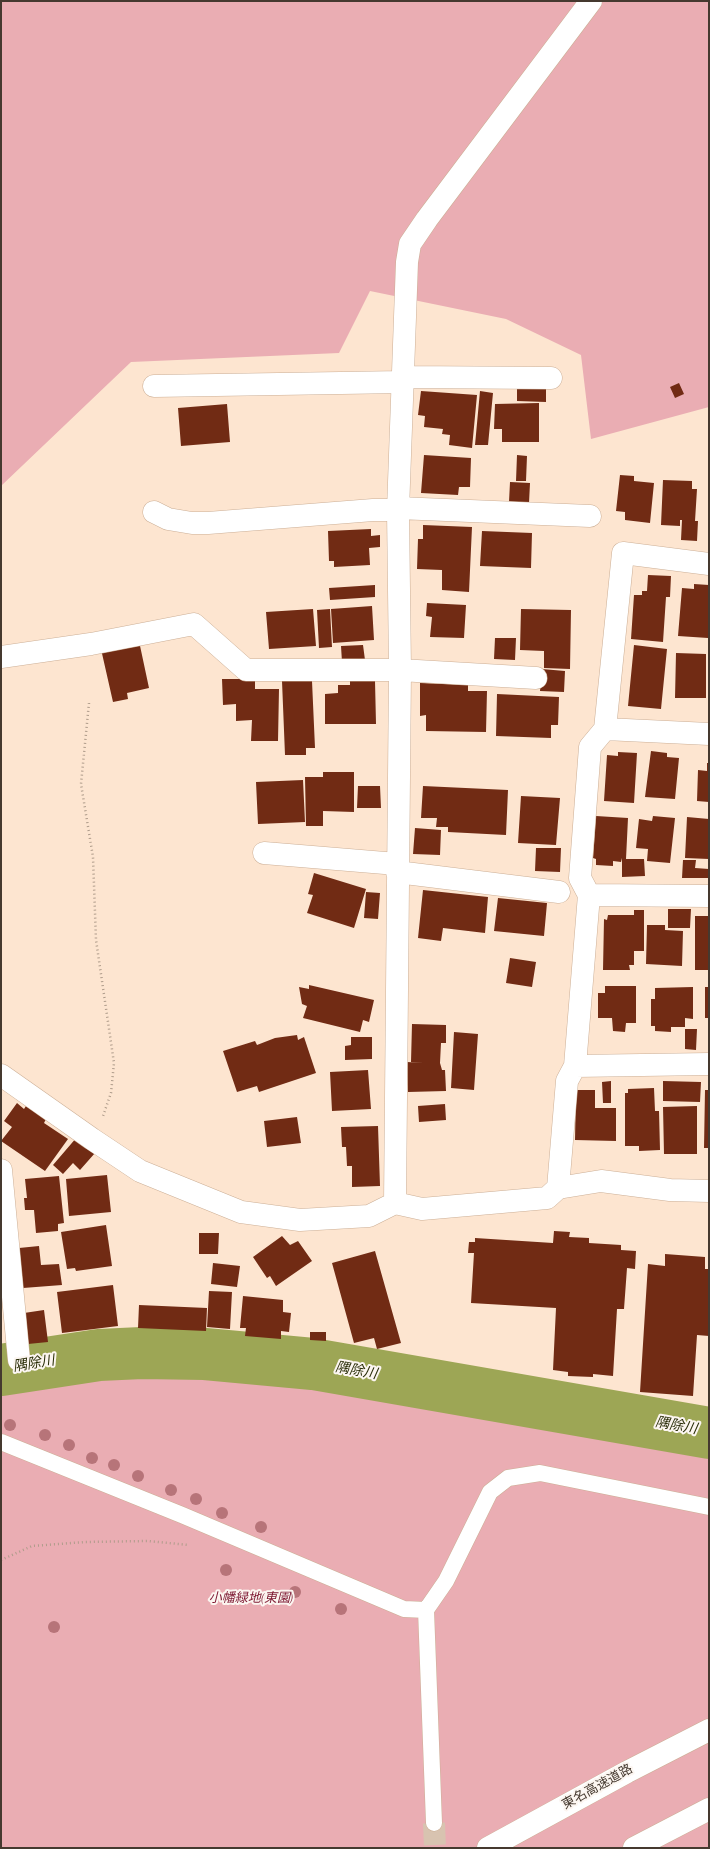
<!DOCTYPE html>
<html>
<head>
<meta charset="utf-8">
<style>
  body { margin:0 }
  #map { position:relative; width:710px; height:1849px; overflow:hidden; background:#fde5d0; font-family:Spectral,serif }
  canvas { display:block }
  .frame { position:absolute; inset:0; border:2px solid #45392f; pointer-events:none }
</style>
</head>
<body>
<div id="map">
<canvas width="710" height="1849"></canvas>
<div class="frame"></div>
</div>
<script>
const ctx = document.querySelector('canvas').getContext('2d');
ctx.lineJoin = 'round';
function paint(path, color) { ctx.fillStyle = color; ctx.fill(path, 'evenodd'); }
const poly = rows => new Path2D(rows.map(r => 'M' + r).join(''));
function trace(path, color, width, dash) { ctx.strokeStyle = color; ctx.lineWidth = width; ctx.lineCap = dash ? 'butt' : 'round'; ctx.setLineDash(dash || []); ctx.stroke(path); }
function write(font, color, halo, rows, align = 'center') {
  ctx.font = font + ' Spectral,"Noto Sans JP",serif'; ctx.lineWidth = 4; ctx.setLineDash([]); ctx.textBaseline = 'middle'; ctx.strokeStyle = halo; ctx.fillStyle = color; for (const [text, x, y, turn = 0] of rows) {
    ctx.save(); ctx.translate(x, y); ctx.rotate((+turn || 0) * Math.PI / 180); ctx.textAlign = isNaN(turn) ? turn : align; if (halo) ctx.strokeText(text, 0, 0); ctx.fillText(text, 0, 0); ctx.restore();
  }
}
paint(poly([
  [1,1,709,1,709,407,591,439,581,355,506,319,370,291,339,353,131,362,1,486],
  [83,1343,202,1343,362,1363,709,1426,709,1848,1,1848,1,1387,29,1364]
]), '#eaadb3');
trace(poly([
  [1,1370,99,1355,142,1353,205,1354,313,1364,709,1433]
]), '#9da655', 52);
paint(poly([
  [679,383,684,394,675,398,670,387],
  [517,387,546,388,546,402,517,401],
  [421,391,477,395,472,448,449,445,450,435,442,434,443,429,424,427,425,416,418,415],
  [480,391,493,393,488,445,475,445],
  [539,403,539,442,502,442,502,429,494,429,495,404],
  [227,404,230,442,181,446,178,408],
  [424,455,471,458,470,487,459,487,458,495,421,493],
  [517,455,527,456,526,481,516,481],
  [620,475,634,476,634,481,654,483,650,523,625,520,625,512,616,511],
  [663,480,692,481,692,489,697,489,695,521,698,521,697,541,681,540,682,520,680,520,680,526,661,525],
  [510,482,530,483,529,503,509,502],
  [423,525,472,527,469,592,442,590,442,570,417,569,418,539,423,539],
  [371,529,371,536,380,535,380,547,369,548,370,565,334,567,334,561,329,561,328,531],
  [482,531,532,533,531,568,480,566],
  [648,575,671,576,670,597,666,597,663,642,631,639,634,595,642,595,642,591,647,591],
  [694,584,709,585,708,638,678,636,682,588,694,589],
  [375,585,375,597,330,600,329,588],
  [427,603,466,605,464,638,430,637,432,617,426,616],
  [372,606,374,640,333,643,331,609],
  [313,609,316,646,269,649,266,612],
  [330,609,332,647,319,648,317,610],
  [521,609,571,610,570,669,544,668,544,651,520,650],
  [495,638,516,638,515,660,494,659],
  [139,641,149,688,127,693,128,699,113,702,101,649],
  [363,645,365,660,342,662,341,646],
  [634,645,667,649,661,709,628,706],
  [676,653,706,654,706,698,675,698],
  [542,669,565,671,564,692,540,691],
  [222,679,255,679,255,689,279,689,278,741,251,741,252,720,236,721,236,704,223,705],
  [282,681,312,681,315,748,306,748,306,755,285,755],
  [350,681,375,681,376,724,325,724,325,694,338,693,338,685,350,685],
  [420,683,468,685,468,691,487,691,486,732,426,731,426,715,420,716],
  [497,694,559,697,558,725,551,725,551,738,496,736],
  [651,751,667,753,667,757,679,758,675,799,645,797],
  [618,752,637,753,634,803,604,801,607,755,618,756],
  [707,763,709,763,709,802,697,801,698,770,707,771],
  [323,772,354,772,354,812,323,811,323,826,306,826,305,777,323,777,323,787],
  [303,780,305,822,258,824,256,782],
  [358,786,380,786,381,808,357,808],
  [423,786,508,790,506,835,448,832,448,827,436,827,437,818,421,818],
  [521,796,560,798,556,845,518,843],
  [596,816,628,818,626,859,644,859,645,876,622,877,622,858,621,862,613,861,613,866,596,865,596,859,593,858],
  [653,816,675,818,670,863,647,861,648,849,636,848,639,819,652,821],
  [687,817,709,819,709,859,685,858],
  [415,828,441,830,440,855,413,854],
  [536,848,561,848,560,872,535,871],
  [683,860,696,860,695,868,709,869,709,878,682,878],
  [314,873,366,889,354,928,307,913,313,895,308,894],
  [423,890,488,897,485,933,443,928,441,941,418,938],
  [366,892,380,893,378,919,364,918],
  [498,898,547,903,544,936,494,931],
  [668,909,691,909,690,928,668,928],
  [634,910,644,910,644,951,634,951,634,965,629,965,630,970,603,970,604,919,607,920,608,915,634,915],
  [695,916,709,916,709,970,695,970],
  [647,925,665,925,665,930,683,931,682,966,646,964],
  [510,958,536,962,532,987,506,983],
  [309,985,374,1000,369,1022,363,1020,360,1032,303,1018,307,1006,302,1004,299,987,309,989],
  [605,986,636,986,636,1023,626,1023,625,1032,613,1031,612,1018,598,1018,598,993,605,993],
  [693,987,693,1019,685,1018,685,1027,671,1027,671,1032,655,1031,655,1026,651,1026,651,999,655,999,655,988],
  [705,987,709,987,709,1018,705,1018],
  [412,1024,446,1025,446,1043,441,1043,440,1063,442,1070,445,1070,446,1091,408,1092,407,1062,424,1063,411,1062],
  [685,1029,697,1029,696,1050,685,1049],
  [454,1032,478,1034,474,1090,451,1088],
  [297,1035,298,1040,304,1037,316,1073,259,1092,257,1086,237,1092,223,1051,255,1041,257,1045,275,1038],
  [351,1037,372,1037,372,1059,345,1060,345,1046,351,1045],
  [368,1070,371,1109,332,1111,330,1072],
  [611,1081,611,1103,603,1103,602,1082],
  [663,1081,701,1082,700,1102,663,1101],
  [654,1088,655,1111,659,1111,660,1150,639,1151,639,1146,625,1146,625,1093,628,1093,628,1089],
  [576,1090,595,1090,595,1108,616,1108,616,1141,575,1140],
  [705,1090,709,1090,709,1148,704,1148],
  [17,1103,24,1109,26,1106,46,1119,44,1123,68,1139,45,1171,1,1141,12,1127,4,1121],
  [445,1104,446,1120,419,1122,418,1106],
  [697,1106,697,1154,664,1154,663,1107],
  [297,1117,301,1143,267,1147,264,1121],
  [378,1126,380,1186,352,1187,352,1166,347,1166,346,1147,342,1147,341,1127],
  [77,1137,95,1153,80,1170,73,1163,63,1174,53,1165],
  [107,1175,111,1212,69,1216,66,1179],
  [59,1176,64,1223,58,1224,58,1231,36,1233,34,1210,25,1210,24,1198,27,1198,25,1179],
  [106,1225,112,1266,76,1271,75,1268,67,1269,61,1232],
  [554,1231,570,1232,569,1237,589,1238,589,1243,621,1245,621,1250,636,1251,635,1269,627,1268,624,1309,617,1309,613,1376,593,1374,593,1377,568,1376,568,1372,553,1370,556,1308,471,1303,474,1253,468,1253,469,1242,475,1242,475,1238,553,1243],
  [199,1233,219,1233,218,1254,199,1254],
  [282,1236,290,1245,298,1241,312,1261,276,1286,270,1276,267,1278,253,1257],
  [39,1246,41,1265,59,1264,62,1285,23,1288,19,1248],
  [375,1251,401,1343,377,1349,374,1338,354,1343,332,1263],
  [665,1254,705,1257,705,1269,709,1269,709,1336,697,1335,693,1396,640,1392,648,1264,665,1266],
  [213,1263,240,1266,237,1287,211,1284],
  [113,1285,118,1326,62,1333,57,1292],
  [209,1291,232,1292,230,1329,207,1327],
  [243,1296,283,1300,283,1312,291,1313,289,1332,281,1331,281,1339,245,1336,246,1328,240,1328],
  [139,1305,207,1308,206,1331,138,1328],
  [44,1310,48,1342,28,1344,24,1313],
  [310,1332,326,1332,326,1341,310,1340]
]), '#712b14');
trace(poly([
  [434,1823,435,1848]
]), '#d8c3b0', 22, [22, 11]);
const lane = poly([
  [1,1442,182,1515,404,1609,426,1610],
  [434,1823,426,1610,446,1581,490,1492,508,1478,540,1473,709,1507]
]);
const street = poly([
  [403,377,551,378],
  [154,386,403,382],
  [398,508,590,516],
  [154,512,168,519,192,523,208,523,373,510,398,510],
  [1,657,91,644,194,624,246,670,400,670,536,678],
  [605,729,709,734],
  [264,853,397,864],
  [397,872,559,892],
  [589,895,580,878,590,747,605,729,623,553,709,564],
  [709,896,589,895,575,1066,709,1064],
  [1,1075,92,1139,140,1171,241,1212,300,1220,369,1216,395,1203,422,1209,547,1198,558,1188,601,1181,670,1190,709,1191],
  [1,1170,19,1360],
  [558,1188,567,1081,575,1066],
  [395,1203,400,670,398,510,407,262,410,244,427,219,591,1]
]);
const highway = poly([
  [488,1848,627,1772,709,1730],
  [634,1848,709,1809]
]);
trace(lane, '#ccaf96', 17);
trace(street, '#ccaf96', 23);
trace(highway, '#ccaf96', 23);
trace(poly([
  [89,703,81,784,93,857,96,940,114,1063,111,1093,103,1116],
  [1,1560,32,1546,85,1542,148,1541,189,1545]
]), '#af9c8b', 2.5, [1, 3]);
trace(lane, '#fff', 16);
trace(street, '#fff', 22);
trace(highway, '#fff', 22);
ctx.fillStyle = '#b77479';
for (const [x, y] of [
  [10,1425],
  [45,1435],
  [69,1445],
  [92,1458],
  [114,1465],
  [138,1476],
  [171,1490],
  [196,1499],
  [222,1513],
  [261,1527],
  [226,1570],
  [295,1592],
  [341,1609],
  [54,1627]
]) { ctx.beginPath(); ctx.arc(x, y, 6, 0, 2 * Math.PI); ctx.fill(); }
write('italic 13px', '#7d1731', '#fcf6f1', [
  ["小幡緑地(東園)",251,1599]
]);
write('13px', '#45392f', '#fcf6f1', [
  ["東名高速道路",598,1788,-29]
]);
write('italic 14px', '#2a2e09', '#fcf6f1', [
  ["隅除川",34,1365,-9],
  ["隅除川",356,1372,10],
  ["隅除川",676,1427,10]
]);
</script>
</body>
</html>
